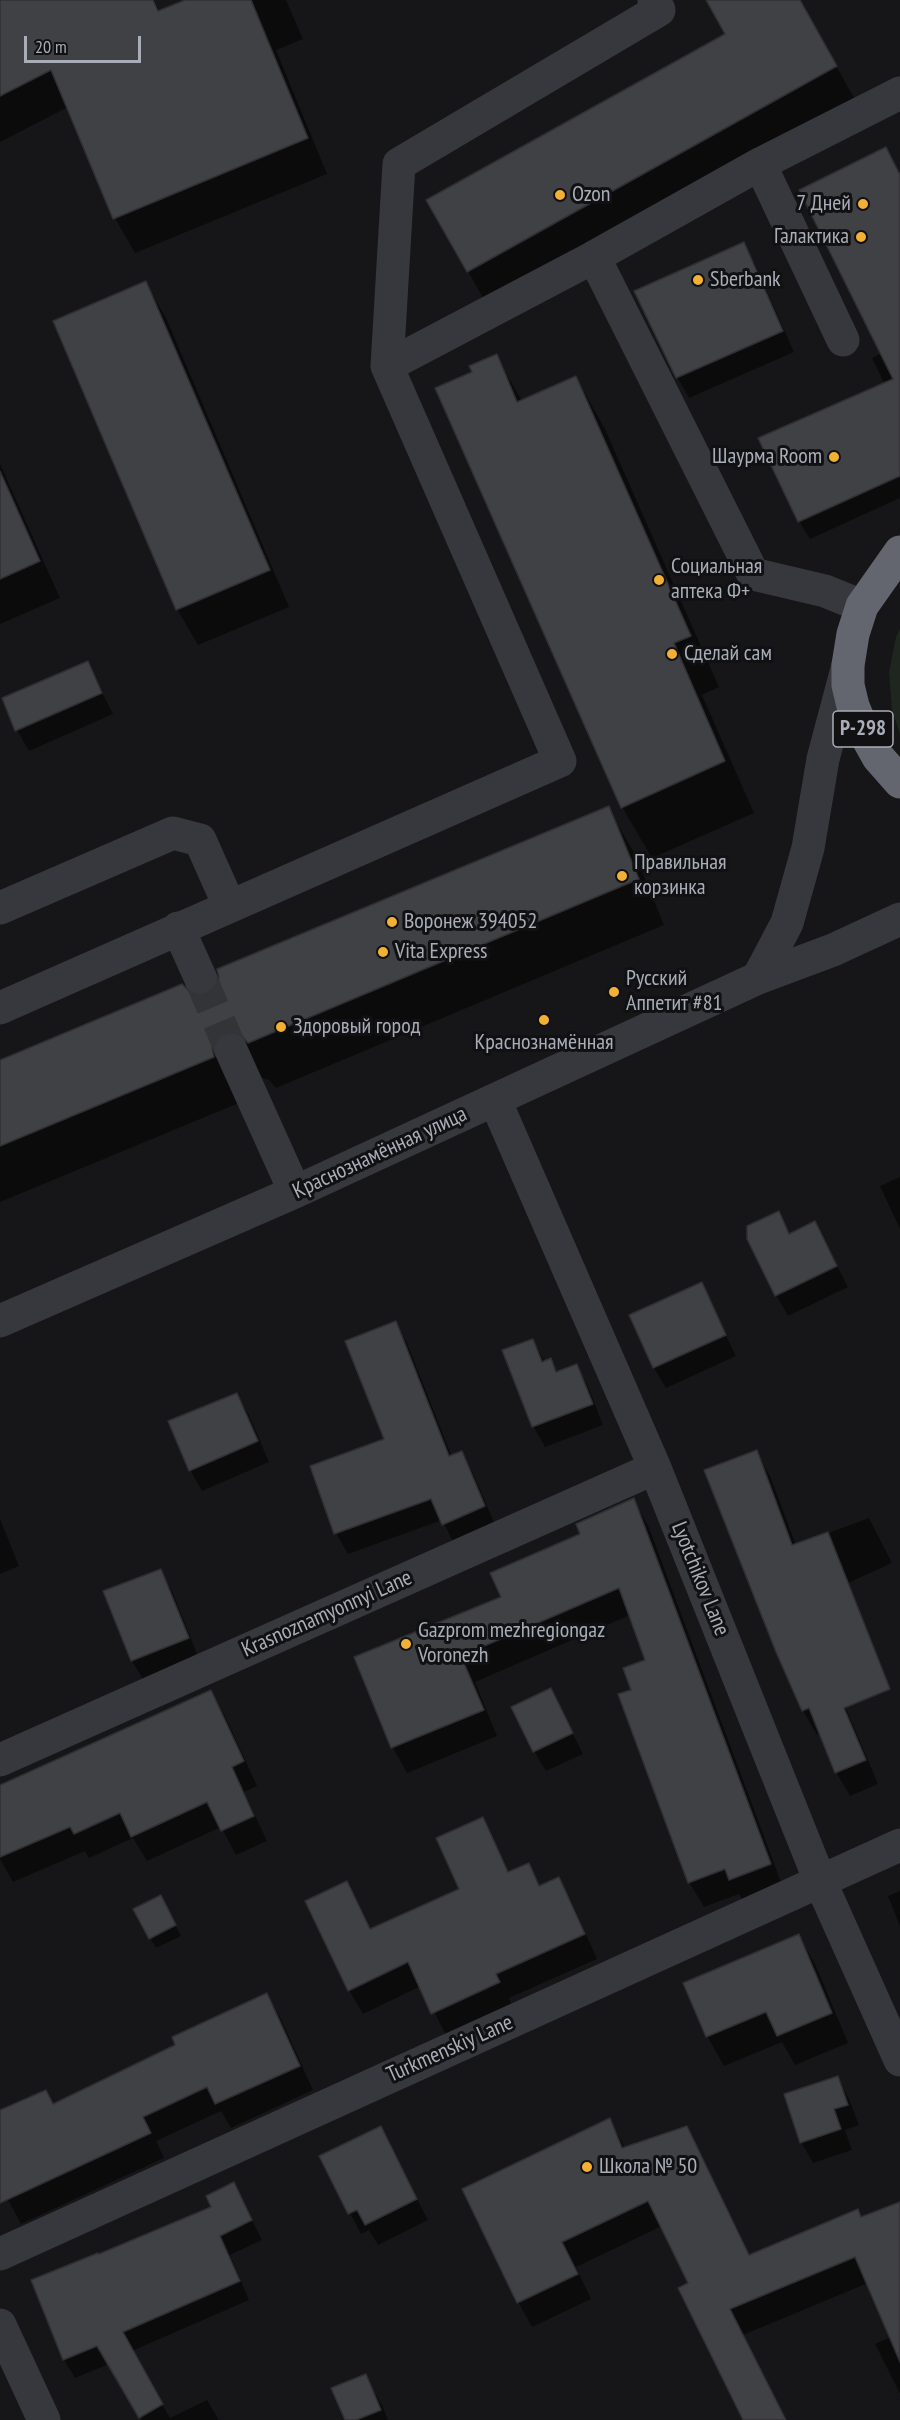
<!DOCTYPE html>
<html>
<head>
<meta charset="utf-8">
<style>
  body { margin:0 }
  #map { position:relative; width:900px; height:2420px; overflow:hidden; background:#161618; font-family:"PT Sans Narrow",sans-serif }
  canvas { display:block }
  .scale { position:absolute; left:24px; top:36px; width:117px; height:27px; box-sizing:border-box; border:3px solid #a8adb8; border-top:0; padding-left:8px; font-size:18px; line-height:21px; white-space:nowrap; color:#a8adb8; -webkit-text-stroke:4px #111113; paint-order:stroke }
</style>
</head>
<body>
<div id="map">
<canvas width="900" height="2420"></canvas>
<div class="scale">20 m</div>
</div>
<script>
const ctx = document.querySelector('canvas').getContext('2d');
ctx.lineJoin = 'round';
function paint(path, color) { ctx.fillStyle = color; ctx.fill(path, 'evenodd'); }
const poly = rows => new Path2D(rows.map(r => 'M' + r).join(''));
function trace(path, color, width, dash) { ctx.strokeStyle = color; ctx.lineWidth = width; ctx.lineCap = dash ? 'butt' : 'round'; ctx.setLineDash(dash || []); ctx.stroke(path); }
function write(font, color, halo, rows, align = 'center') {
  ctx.font = font + ' "PT Sans Narrow",sans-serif'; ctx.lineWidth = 6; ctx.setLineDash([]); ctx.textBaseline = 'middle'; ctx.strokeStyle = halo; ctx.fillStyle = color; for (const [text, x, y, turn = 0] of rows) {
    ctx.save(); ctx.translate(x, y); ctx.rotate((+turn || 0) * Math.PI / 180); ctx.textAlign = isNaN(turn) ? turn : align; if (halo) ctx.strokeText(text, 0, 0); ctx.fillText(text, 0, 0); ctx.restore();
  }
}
paint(poly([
  [900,629,900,734,892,710,889,672,896,637]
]), '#1e261f');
paint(poly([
  [0,0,154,0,160,12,188,0,286,0,303,39,276,50,327,174,135,253,115,218,68,107,0,142],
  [708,0,799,0,862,112,494,317,428,201,727,34],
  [900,176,900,498,810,539,799,521,885,385,872,358,882,353],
  [743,244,755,264,794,352,689,398,677,377],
  [146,283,167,320,289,607,198,645,177,609],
  [496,356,522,401,576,377,605,429,719,687,702,695,754,813,652,858,622,807,473,373],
  [0,464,60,598,0,624],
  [87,663,113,714,29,751,17,730],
  [608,808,635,854,664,925,276,1088,269,1080,259,1077,239,1103,0,1202,0,1061,189,994,199,997,208,996,217,988,220,978],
  [900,1177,900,1229,880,1186],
  [778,1213,791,1235,815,1223,848,1287,788,1316,776,1295],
  [701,1284,736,1356,666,1388,654,1368,631,1316],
  [395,1323,407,1343,452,1457,461,1453,473,1473,496,1527,455,1545,442,1520,348,1554,336,1533,386,1440],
  [533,1341,545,1362,550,1360,558,1373,577,1366,588,1386,603,1425,545,1447,533,1426],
  [237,1395,249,1415,269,1462,202,1491,190,1470],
  [756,1452,770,1476,796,1545,869,1518,892,1563,802,1604,878,1784,850,1796,836,1772,821,1733,817,1735,803,1711,778,1651],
  [633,1500,648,1525,784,1890,745,1904,739,1894,704,1907,689,1882,633,1691,647,1661,630,1615,475,1682,497,1736,407,1773,393,1748,356,1658,502,1598,582,1534],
  [0,1519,19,1566,0,1574],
  [160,1571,172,1591,199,1659,144,1681,132,1661],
  [551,1690,583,1754,546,1771,534,1751],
  [211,1692,225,1716,257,1786,244,1792,267,1841,236,1855,221,1827,147,1861,133,1838,89,1858,85,1851,13,1882,0,1859,0,1786],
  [482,1819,510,1873,528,1865,540,1887,558,1879,572,1903,597,1959,509,1998,513,2007,447,2037,421,1986,363,2014,349,1990,347,1883,371,1930,461,1890],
  [900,1891,900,1926,888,1896],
  [166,1907,181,1936,156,1948,150,1938],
  [799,1936,816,1966,848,2043,795,2065,782,2042,724,2066,707,2036],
  [267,1995,281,2019,313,2090,231,2128,221,2111,156,2141,164,2158,21,2224,0,2185,0,2111,53,2105,177,2046],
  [838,2078,849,2099,859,2125,845,2130,852,2150,813,2163,801,2142],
  [610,2120,625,2148,686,2128,701,2153,750,2256,861,2219,900,2203,900,2394,875,2344,891,2337,868,2283,743,2335,786,2420,745,2420,690,2283,662,2226,576,2267,591,2299,532,2327,518,2302],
  [380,2128,428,2220,378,2245,369,2230,361,2234,321,2157],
  [234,2184,262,2240,230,2255,249,2300,132,2351,170,2418,207,2400,219,2420,142,2420,109,2364,75,2378,64,2360,33,2281,213,2208],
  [365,2376,382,2405,388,2420,346,2420]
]), '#0007');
const building = poly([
  [0,0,153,0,158,11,185,0,251,0,308,138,113,219,51,70,0,96,0,0],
  [706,0,800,0,837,66,467,272,426,200,725,34,706,0],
  [886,147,900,175,900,476,798,522,758,438,893,379,799,190,886,147],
  [744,242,783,331,676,378,634,291,744,242],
  [146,281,270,570,176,610,53,321,146,281],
  [497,354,517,402,576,376,691,636,674,643,725,761,621,808,435,388,472,372,469,366,497,354],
  [0,471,40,561,0,579,0,471],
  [88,661,102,693,15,731,2,698,88,661],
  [609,806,639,879,248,1043,241,1035,232,1031,224,1033,216,1040,212,1048,214,1057,0,1146,0,1060,182,984,190,992,199,996,207,994,215,987,219,978,217,969,609,806],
  [779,1211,789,1234,815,1221,837,1266,775,1296,747,1239,747,1226,779,1211],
  [702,1282,726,1335,653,1368,629,1315,702,1282],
  [396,1321,449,1456,462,1451,485,1506,442,1525,431,1499,334,1534,310,1466,384,1439,345,1341,396,1321],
  [533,1339,542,1362,551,1358,556,1372,577,1364,593,1404,532,1427,502,1350,533,1339],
  [237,1393,258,1441,189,1471,168,1421,237,1393],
  [757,1450,792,1545,828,1532,890,1689,844,1708,866,1760,835,1773,809,1708,802,1711,776,1652,704,1470,757,1450],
  [634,1498,771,1864,729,1880,725,1869,688,1883,618,1694,631,1690,623,1668,645,1660,619,1588,461,1656,484,1710,391,1748,354,1657,501,1597,490,1573,580,1534,576,1524,634,1498],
  [161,1569,189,1638,131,1661,103,1591,161,1569],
  [551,1688,573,1733,533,1752,511,1707,551,1688],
  [211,1690,244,1761,232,1767,254,1816,221,1831,207,1802,131,1837,120,1813,74,1834,70,1827,0,1857,0,1785,211,1690],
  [483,1817,508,1872,529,1863,539,1886,559,1877,585,1934,496,1974,500,1982,431,2014,408,1962,348,1991,305,1901,347,1881,370,1929,459,1889,436,1838,483,1817],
  [161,1895,176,1925,149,1939,133,1909,161,1895],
  [799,1934,832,2013,777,2036,766,2012,706,2037,683,1983,799,1934],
  [267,1993,300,2066,215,2104,207,2087,143,2117,151,2133,0,2203,0,2110,46,2090,53,2104,175,2045,172,2037,267,1993],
  [838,2076,848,2105,834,2109,841,2129,800,2143,784,2094,838,2076],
  [610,2118,622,2148,687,2126,749,2255,858,2209,861,2217,900,2202,900,2362,855,2257,730,2309,786,2420,743,2420,678,2288,688,2283,648,2201,562,2242,578,2274,517,2303,462,2189,610,2118],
  [381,2126,417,2199,365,2225,357,2210,348,2214,319,2156,381,2126],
  [234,2182,252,2220,220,2236,240,2281,123,2332,163,2404,139,2418,97,2346,63,2360,31,2280,98,2253,99,2254,211,2207,206,2196,234,2182],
  [366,2374,381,2410,356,2420,345,2420,331,2388,366,2374]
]);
paint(building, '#404145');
trace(building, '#303034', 1.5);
trace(poly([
  [200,977,231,1050]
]), '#333438', 33, [33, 16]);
trace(poly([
  [594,257,760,164],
  [843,340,760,164,900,93],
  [387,366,594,257,753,574,825,591,862,606],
  [0,908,173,833,200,840,229,905],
  [178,928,200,977],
  [758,978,787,923,808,848,823,759,848,665],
  [0,1008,560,761,387,366,399,164,659,10,654,0],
  [231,1050,295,1192],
  [495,1100,655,1468,820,1881,900,2060],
  [0,1321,295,1192,758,978,833,950,900,919],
  [0,1760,655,1468],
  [0,2254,900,1845],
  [0,2325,44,2420]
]), '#37383d', 33);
trace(poly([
  [900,552,862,606,853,634,848,665,848,685,853,706,863,730,878,757,900,782]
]), '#63666e', 33);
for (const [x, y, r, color] of [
  [560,195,6,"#f2b134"],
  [863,204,6,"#f2b134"],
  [861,237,6,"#f2b134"],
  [698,280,6,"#f2b134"],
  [834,457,6,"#f2b134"],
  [659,580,6,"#f2b134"],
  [672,654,6,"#f2b134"],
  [622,876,6,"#f2b134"],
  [392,922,6,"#f2b134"],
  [383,952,6,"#f2b134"],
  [614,992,6,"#f2b134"],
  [544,1020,6,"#f2b134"],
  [281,1027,6,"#f2b134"],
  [406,1644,6,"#f2b134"],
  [587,2167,6,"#f2b134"]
]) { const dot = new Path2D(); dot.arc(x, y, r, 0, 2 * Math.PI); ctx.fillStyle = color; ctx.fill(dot); trace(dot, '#111113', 2); }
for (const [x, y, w] of [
  [863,729,60]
]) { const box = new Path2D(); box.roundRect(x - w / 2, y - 18, w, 36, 4.5); ctx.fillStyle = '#111113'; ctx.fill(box); trace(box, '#a8adb8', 1.5); }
write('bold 21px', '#a8adb8', null, [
  ["Р-298",863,729]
]);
write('22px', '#a8adb8', '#111113', [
  ["Ozon",572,195],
  ["7 Дней",851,204,"right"],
  ["Галактика",849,237,"right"],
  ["Sberbank",710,280],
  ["Шаурма Room",822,457,"right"],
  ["Социальная",671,567],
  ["аптека Ф+",671,592],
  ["Сделай сам",684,654],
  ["Правильная",634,863],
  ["корзинка",634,888],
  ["Воронеж 394052",404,922],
  ["Vita Express",395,952],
  ["Русский",626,979],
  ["Аппетит #81",626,1004],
  ["Здоровый город",293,1027],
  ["Краснознамённая",544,1043,"center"],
  ["Gazprom mezhregiongaz",418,1631],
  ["Voronezh",418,1656],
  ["Школа № 50",599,2167]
], 'left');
write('22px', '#a8adb8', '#111113', [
  ["Краснознамённая улица",380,1153,-25],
  ["Lyotchikov Lane",700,1579,68],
  ["Krasnoznamyonnyi Lane",327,1614,-24],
  ["Turkmenskiy Lane",450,2049,-24]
]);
</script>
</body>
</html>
